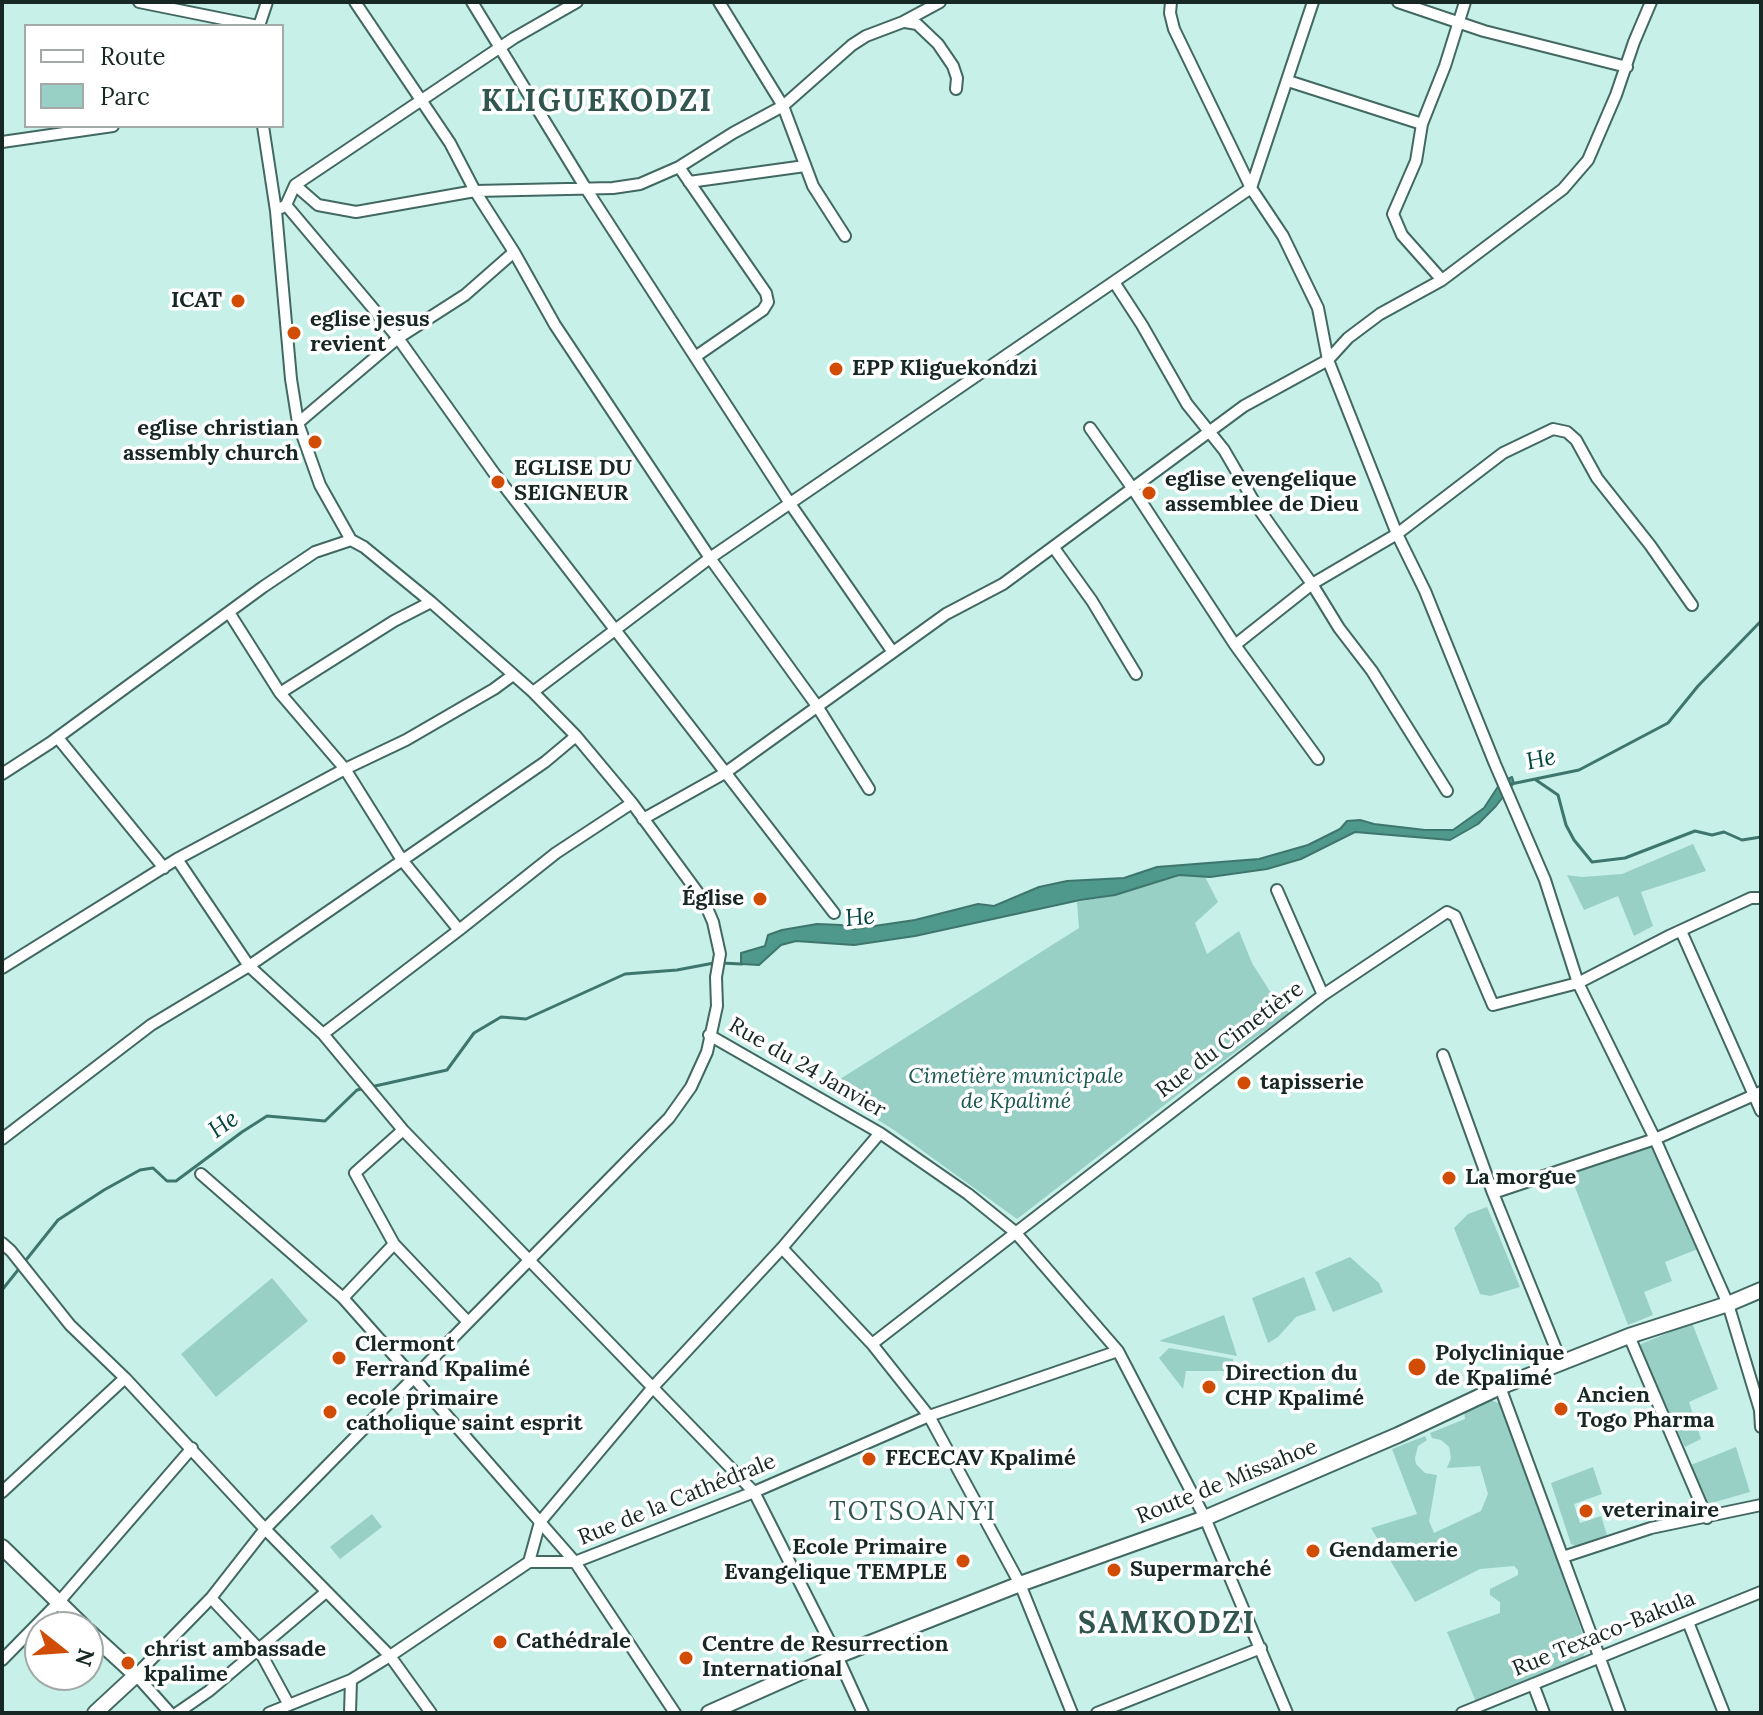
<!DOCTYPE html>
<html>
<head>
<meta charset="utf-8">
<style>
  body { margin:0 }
  #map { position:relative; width:1763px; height:1715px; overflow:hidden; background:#c6f0e8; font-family:Lora,serif }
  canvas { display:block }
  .frame { position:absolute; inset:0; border:4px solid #172724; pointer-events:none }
  .legend { position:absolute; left:24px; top:24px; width:260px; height:104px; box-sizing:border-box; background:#fff; border:2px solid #a2a9a7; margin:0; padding:10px 14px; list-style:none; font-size:24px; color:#172724 }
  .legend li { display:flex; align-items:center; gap:16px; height:40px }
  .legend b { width:40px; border:2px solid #a2a9a7 }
  .north { position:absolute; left:24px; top:1611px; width:80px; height:80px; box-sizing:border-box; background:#fff; border:2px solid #a2a9a7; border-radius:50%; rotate:107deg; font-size:22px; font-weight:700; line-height:32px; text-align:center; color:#172724 }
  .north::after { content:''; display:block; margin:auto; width:28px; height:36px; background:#d14c04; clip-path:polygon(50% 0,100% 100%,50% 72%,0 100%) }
</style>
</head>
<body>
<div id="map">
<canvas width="1763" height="1715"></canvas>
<div class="frame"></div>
<ul class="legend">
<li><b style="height:10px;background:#fff"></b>Route</li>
<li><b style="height:22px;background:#98d0c5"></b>Parc</li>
</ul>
<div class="north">N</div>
</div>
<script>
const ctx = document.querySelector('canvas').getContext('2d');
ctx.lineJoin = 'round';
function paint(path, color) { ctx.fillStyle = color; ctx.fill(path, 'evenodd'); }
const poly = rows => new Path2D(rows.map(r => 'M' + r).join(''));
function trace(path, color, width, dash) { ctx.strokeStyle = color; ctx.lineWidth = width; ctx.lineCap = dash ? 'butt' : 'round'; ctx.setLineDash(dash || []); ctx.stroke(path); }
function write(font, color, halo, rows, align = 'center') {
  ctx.font = font + ' Lora,serif'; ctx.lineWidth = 7; ctx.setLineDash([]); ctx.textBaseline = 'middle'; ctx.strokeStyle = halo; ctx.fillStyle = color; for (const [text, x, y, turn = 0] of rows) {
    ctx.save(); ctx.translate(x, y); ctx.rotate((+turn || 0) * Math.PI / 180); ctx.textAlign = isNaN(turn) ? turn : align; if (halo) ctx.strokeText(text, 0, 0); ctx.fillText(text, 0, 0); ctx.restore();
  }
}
paint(poly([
  [1693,844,1706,871,1641,892,1653,926,1634,936,1618,896,1584,910,1567,875,1582,877,1622,874],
  [1179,875,1205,877,1218,902,1195,923,1207,954,1239,931,1252,963,1269,990,1289,1013,1193,1083,1017,1219,891,1128,826,1088,1079,928,1077,902,1114,895],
  [1661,1137,1708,1245,1665,1262,1672,1281,1644,1292,1653,1315,1628,1325,1570,1174],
  [1487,1207,1520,1287,1490,1296,1480,1294,1454,1228,1468,1214],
  [1350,1257,1379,1283,1383,1292,1333,1312,1315,1272],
  [1304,1277,1316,1310,1296,1317,1278,1337,1268,1343,1252,1298],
  [272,1278,308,1321,216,1397,181,1354],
  [1224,1315,1237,1356,1159,1341],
  [1692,1323,1718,1389,1689,1402,1701,1439,1685,1447,1639,1349,1641,1344],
  [1169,1348,1233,1359,1235,1371,1186,1371,1183,1389,1159,1358],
  [1490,1400,1504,1405,1588,1650,1581,1659,1476,1702,1447,1632,1500,1613,1500,1602,1490,1595,1490,1589,1518,1575,1518,1570,1514,1566,1480,1569,1415,1602,1371,1528,1417,1514,1392,1449,1425,1436,1427,1440,1418,1446,1415,1458,1416,1464,1425,1473,1437,1475,1429,1521,1434,1533,1481,1511,1488,1494,1480,1466,1447,1468,1451,1458,1449,1447,1441,1440,1432,1438,1430,1433,1465,1419,1464,1411],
  [1736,1447,1750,1492,1701,1506,1686,1467],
  [1593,1467,1602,1494,1574,1504,1580,1523,1601,1516,1607,1535,1576,1546,1571,1544,1551,1483],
  [372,1514,382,1527,340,1559,330,1547]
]), '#98d0c5');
const water = poly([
  [1512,777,1514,783,1496,806,1478,824,1450,840,1355,832,1301,859,1267,869,1210,877,1179,875,1115,895,1080,900,915,936,854,945,796,941,781,945,759,965,741,964,741,953,765,946,768,935,782,930,817,924,841,925,854,929,915,920,978,904,994,906,1039,887,1067,881,1124,878,1157,867,1259,859,1308,845,1340,829,1347,821,1360,820,1374,824,1425,830,1453,830,1484,808,1501,782,1512,777]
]);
paint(water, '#4f988c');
trace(water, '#3e766d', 2);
trace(poly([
  [1536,780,1558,795,1566,825,1574,840,1592,862,1625,858,1695,831,1712,835,1724,832,1742,840,1761,837],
  [1511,784,1579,770,1668,723,1698,686,1761,621],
  [721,963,742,964],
  [2,1290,58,1220,104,1190,140,1170,153,1168,167,1181,176,1181,242,1132,267,1116,325,1121,357,1090,447,1070,474,1033,501,1017,526,1019,625,974,677,970,714,963]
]), '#3e766d', 3);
const minor = poly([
  [139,2,258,26],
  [355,2,450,143,475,191,514,252,555,325,710,558,817,706,869,789],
  [472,2,585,187,791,505,892,651],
  [719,2,783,106,813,186,845,236],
  [1398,2,1484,31,1627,67],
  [1651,2,1634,42,1616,95,1588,160,1563,189,1442,280,1380,314,1348,338,1328,360,1397,534,1425,591,1495,764,1545,880,1578,983,1655,1139,1728,1304,1760,1410,1761,1427],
  [905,22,917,24,938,44,953,66,957,78,956,89],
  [259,26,267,2],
  [1288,81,1422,124],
  [2,142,113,126],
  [679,167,766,293,768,302,763,310,695,357],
  [689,182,805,166],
  [295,185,318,205,356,212,475,191,613,188,640,184,679,167,733,133,783,106,852,45,866,36,903,22,940,2],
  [286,205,398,338,494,473,834,913],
  [281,208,286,205,295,185,514,38,577,2],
  [1442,280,1402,235,1393,214,1416,161,1422,124,1445,66,1465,2],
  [1114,282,1142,325,1187,404,1224,450,1256,505,1312,584,1397,534,1503,453,1553,429,1567,432,1576,440,1597,478,1650,545,1692,605],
  [298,423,398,338,465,295,514,252],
  [1090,428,1133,489,1235,645,1318,759],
  [1054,548,1092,601,1136,674],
  [230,614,280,693,345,769,402,860,459,930,323,1034],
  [1235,645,1312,584,1339,628,1372,671,1447,791],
  [533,692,710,558,1251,188,1313,2],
  [280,693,394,621,431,602],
  [58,738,164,868],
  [2,774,50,743,263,587,315,552,351,540],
  [643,819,725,773,946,614,1003,584,1244,406,1328,360,1318,308,1283,236,1251,188,1174,29,1170,13,1171,2],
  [177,859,249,966,323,1034,403,1130,754,1492,837,1656,863,1713],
  [1277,890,1323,995],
  [459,930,556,853,632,803],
  [1681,931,1761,1111],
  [2,968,177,859,345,769,406,740,494,689,513,675],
  [709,1035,880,1133,968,1194,1015,1232,1118,1351,1205,1518,1287,1713],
  [1443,1055,1493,1193,1562,1364],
  [403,1130,355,1173,394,1244,467,1321],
  [2,1139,151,1025,249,966,545,762,576,736],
  [201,1174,343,1298,414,1378,575,1562,675,1713],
  [1493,1193,1655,1139,1761,1092],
  [2,1243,11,1251,70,1325,125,1378,265,1529,390,1656,431,1713],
  [782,1248,872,1344,929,1416,1020,1584,1072,1713],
  [343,1298,394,1244],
  [1629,1336,1707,1518],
  [872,1344,1323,995,1447,912,1455,916,1493,1005,1578,983,1671,935,1751,898,1761,898],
  [1500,1387,1620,1713],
  [2,1492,125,1378],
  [1563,1557,1651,1528,1761,1505],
  [529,1562,540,1522,654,1386,782,1248,880,1133],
  [211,1598,258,1648,289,1705],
  [1688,1622,1724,1713],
  [2,1660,58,1603,192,1448],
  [1533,1684,1544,1713],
  [170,1713,136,1675,211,1598,265,1529,669,1118,691,1087,707,1052,717,1006,716,977,720,954,713,922,704,901,632,803,576,736,533,692,431,602,364,547,351,540,320,485,298,423,291,379,276,211,263,126],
  [177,1713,209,1691,326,1592],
  [269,1713,351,1680,390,1656,529,1562,575,1562,754,1492,929,1416,1118,1351],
  [350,1713,351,1680],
  [1097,1713,1261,1648],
  [1462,1713,1761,1592]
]);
const secondary = poly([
  [2,1547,84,1627],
  [88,1631,136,1675,95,1713],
  [709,1713,837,1656,1020,1584,1205,1518,1398,1435,1500,1387,1629,1336,1728,1304,1761,1290]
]);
trace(minor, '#426862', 14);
trace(secondary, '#426862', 18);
trace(minor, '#fff', 10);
trace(secondary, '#fff', 14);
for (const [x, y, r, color] of [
  [238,301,8,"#d14c04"],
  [294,333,8,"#d14c04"],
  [836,369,8,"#d14c04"],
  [315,442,8,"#d14c04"],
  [498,482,8,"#d14c04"],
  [1149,493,8,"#d14c04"],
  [760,899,8,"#d14c04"],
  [1244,1083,8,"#d14c04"],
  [1449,1178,8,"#d14c04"],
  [339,1358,8,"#d14c04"],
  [1417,1367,10,"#d14c04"],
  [1209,1387,8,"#d14c04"],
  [1561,1409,8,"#d14c04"],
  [330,1412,8,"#d14c04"],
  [869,1459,8,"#d14c04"],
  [1586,1511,8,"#d14c04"],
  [1313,1551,8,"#d14c04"],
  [963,1561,8,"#d14c04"],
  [1114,1570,8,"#d14c04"],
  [500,1642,8,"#d14c04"],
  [686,1658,8,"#d14c04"],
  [128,1663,8,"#d14c04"]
]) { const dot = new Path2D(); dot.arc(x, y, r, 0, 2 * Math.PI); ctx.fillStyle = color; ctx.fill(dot); trace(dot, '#fff', 3); }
write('bold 22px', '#172724', '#fff', [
  ["ICAT",222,301,"right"],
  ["eglise jesus",310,320],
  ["revient",310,345],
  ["EPP Kliguekondzi",852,369],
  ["eglise christian",299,429,"right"],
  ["assembly church",299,454,"right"],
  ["EGLISE DU",514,469],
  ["SEIGNEUR",514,494],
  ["eglise evengelique",1165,480],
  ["assemblee de Dieu",1165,505],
  ["Église",744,899,"right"],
  ["tapisserie",1260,1083],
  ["La morgue",1465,1178],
  ["Clermont",355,1345],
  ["Ferrand Kpalimé",355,1370],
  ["Polyclinique",1435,1354],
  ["de Kpalimé",1435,1379],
  ["Direction du",1225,1374],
  ["CHP Kpalimé",1225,1399],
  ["Ancien",1577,1396],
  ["Togo Pharma",1577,1421],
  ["ecole primaire",346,1399],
  ["catholique saint esprit",346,1424],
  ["FECECAV Kpalimé",885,1459],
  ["veterinaire",1602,1511],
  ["Ecole Primaire",947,1548,"right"],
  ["Evangelique TEMPLE",947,1573,"right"],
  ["Gendamerie",1329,1551],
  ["Supermarché",1130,1570],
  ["Cathédrale",516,1642],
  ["Centre de Resurrection",702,1645],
  ["International",702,1670],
  ["christ ambassade",144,1650],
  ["kpalime",144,1675]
], 'left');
write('22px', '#172724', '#fff', [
  ["Rue du Cimetière",1230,1040,-37],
  ["Rue du 24 Janvier",807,1068,30],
  ["Route de Missahoe",1227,1482,-22],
  ["Rue de la Cathédrale",677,1500,-22],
  ["Rue Texaco-Bakula",1604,1634,-22]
]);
write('italic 22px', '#1a584f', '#fff', [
  ["Cimetière municipale",1016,1077],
  ["de Kpalimé",1016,1102]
]);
write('italic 24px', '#00463e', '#fff', [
  ["He",1541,760,-12],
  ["He",860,918,-6],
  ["He",224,1125,-35]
]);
ctx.letterSpacing = '2px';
write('26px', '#30564f', '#fff', [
  ["TOTSOANYI",913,1513]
]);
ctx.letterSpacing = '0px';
ctx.letterSpacing = '2px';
write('bold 30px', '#30564f', '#fff', [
  ["KLIGUEKODZI",597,102],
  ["SAMKODZI",1167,1624]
]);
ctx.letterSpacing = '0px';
</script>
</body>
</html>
